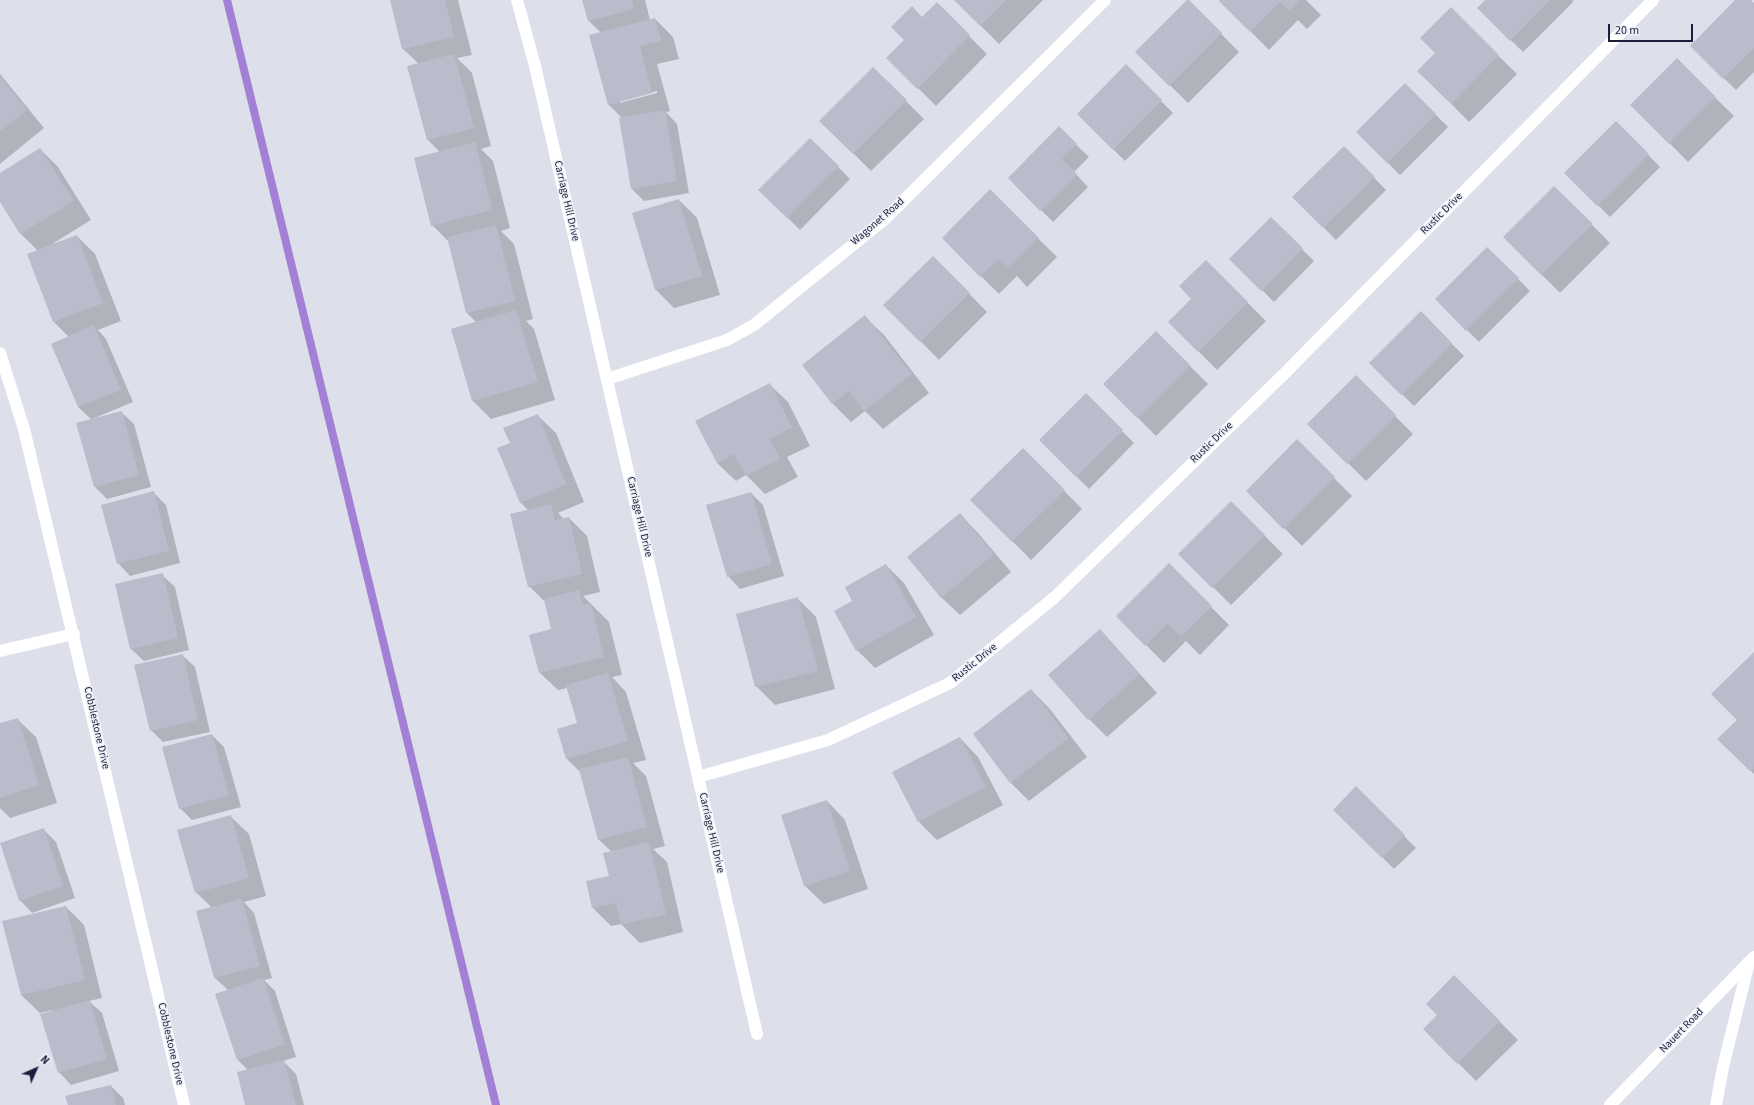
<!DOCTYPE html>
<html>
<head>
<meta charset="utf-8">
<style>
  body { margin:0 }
  #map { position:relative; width:1754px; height:1105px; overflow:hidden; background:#dddfeb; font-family:"Source Sans 3",sans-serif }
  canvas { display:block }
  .north { position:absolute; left:16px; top:1049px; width:40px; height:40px; -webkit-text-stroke:3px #edf0f7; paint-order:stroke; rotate:45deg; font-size:11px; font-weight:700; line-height:16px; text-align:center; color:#1d1e3b }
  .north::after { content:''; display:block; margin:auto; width:14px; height:18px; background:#1d1e3b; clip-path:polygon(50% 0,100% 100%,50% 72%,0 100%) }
  .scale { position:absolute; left:1608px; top:24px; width:85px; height:18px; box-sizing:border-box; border:2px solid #1d1e3b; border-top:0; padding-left:5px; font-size:12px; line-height:14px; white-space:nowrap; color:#1d1e3b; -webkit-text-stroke:3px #edf0f7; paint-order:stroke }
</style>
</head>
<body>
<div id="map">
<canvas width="1754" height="1105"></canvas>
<div class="north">N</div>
<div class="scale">20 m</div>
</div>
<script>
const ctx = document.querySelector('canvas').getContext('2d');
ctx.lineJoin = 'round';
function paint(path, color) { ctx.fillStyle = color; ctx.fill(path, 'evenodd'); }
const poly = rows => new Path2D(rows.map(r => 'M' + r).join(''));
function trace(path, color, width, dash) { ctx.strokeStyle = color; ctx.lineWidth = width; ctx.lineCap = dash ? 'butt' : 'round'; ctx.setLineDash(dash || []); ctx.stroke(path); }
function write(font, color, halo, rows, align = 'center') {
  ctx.font = font + ' "Source Sans 3",sans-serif'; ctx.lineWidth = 3; ctx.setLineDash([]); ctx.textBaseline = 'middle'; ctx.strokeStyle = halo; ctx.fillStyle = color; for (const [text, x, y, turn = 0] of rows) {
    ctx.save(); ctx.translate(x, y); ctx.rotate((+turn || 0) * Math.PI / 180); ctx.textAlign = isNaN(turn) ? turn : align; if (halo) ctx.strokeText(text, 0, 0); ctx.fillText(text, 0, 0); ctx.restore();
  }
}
paint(poly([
  [391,0,458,0,472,55,457,58,472,73,491,146,481,149,493,161,510,228,501,231,514,244,533,319,526,321,534,329,555,400,491,419,473,401,452,329,476,322,467,313,449,242,432,225,440,152,428,140,419,64,403,49],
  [583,0,645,0,650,20,655,19,673,37,679,59,657,64,670,111,666,112,677,124,689,193,644,201,632,189,623,119,608,104,601,33,588,20],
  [657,91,657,93,620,103,620,100],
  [955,0,1043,0,999,44],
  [1188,0,1239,52,1188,103,1136,52],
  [1222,0,1306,0,1321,15,1307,29,1298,20,1269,50,1220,1],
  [1486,0,1572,0,1574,1,1523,52,1478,8],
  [1737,0,1750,0,1754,4,1754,72,1736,90,1691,46],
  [937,4,987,54,936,106,888,58],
  [1451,9,1517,74,1469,122,1419,71,1437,53],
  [1677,60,1734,116,1688,162,1632,105],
  [1126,66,1173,113,1125,161,1078,114],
  [873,68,924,119,871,171,821,121],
  [0,74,44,128,0,164],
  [1405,84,1448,127,1400,175,1357,132],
  [1616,122,1660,167,1610,217,1565,173],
  [1059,128,1089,157,1074,172,1088,187,1053,222,1009,178],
  [810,139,850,179,800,230,760,190],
  [1344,147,1386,190,1336,240,1294,197],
  [40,149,58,167,91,220,52,244,77,236,95,254,121,321,98,330,106,339,133,402,92,419,121,412,134,424,151,487,107,499,95,487,77,424,92,420,78,407,69,337,54,322,38,251,21,234,0,200,0,174],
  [1554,187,1610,243,1560,293,1504,237],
  [990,191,1057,257,1027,287,1017,276,999,294,943,238],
  [679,200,697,218,720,295,674,308,656,290],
  [1271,218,1314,261,1274,302,1231,259],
  [1487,248,1530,291,1479,342,1436,299],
  [933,257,987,312,939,360,885,305],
  [1206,261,1266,321,1217,370,1169,322,1192,299],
  [1421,313,1464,356,1414,406,1370,363],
  [865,317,884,335,929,393,883,429,865,411,851,422,833,404,803,365],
  [1156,332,1208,384,1156,436,1104,384],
  [1356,377,1413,434,1366,481,1309,424],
  [769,384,788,402,810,446,787,457,798,477,765,494,746,475,736,481,717,463],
  [1086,395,1134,443,1089,489,1040,440],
  [537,415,556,433,584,502,558,513,564,519,569,518,587,536,600,592,583,596,609,622,622,675,612,677,626,692,646,760,633,763,646,776,665,846,653,849,667,862,683,932,640,943,621,924,611,926,593,908,587,882,610,877,612,852,599,840,582,774,567,759,558,730,578,724,567,688,558,690,539,672,552,630,546,603,529,586,529,511,520,502,511,443],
  [1297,441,1352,496,1302,546,1247,491],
  [1023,449,1082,509,1031,560,972,500],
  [153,492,166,505,180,563,130,576,118,563],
  [751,493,763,505,784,576,740,589,728,576],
  [1231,502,1283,554,1231,605,1180,554],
  [960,514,978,533,1011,572,960,615,941,597],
  [886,565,904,583,934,635,875,668,857,650,854,601],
  [1169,565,1229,625,1200,655,1186,641,1164,663,1117,616],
  [162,575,175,587,189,650,144,661,131,649],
  [798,599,816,617,835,689,775,705,756,686],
  [1100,630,1157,693,1107,737,1089,719],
  [1754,654,1754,774,1719,739,1738,720],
  [182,655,195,667,210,732,163,742,151,730],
  [1031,690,1049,708,1087,757,1029,801,1011,783,974,734],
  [17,719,36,737,57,803,10,818,0,808,0,724],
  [212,735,224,747,241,807,192,820,180,808],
  [960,738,978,757,1003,805,937,840,919,822],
  [1356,788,1416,848,1394,869,1335,810],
  [827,801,845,820,868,889,824,904,805,886],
  [230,816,249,834,266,896,244,902,254,913,272,978,264,980,275,991,296,1057,283,1061,296,1074,304,1105,246,1105,248,1070,238,1060,228,990,215,978,212,908,196,892],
  [44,830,56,842,75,898,32,913,20,900],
  [66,907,84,925,102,998,89,1001,102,1013,119,1071,71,1085,59,1072,52,1010,40,1013,21,995],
  [1454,976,1518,1040,1476,1081,1424,1029,1438,1015],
  [111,1086,123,1098,125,1105,69,1105]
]), '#0003');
trace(poly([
  [227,0,496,1105]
]), '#a37fd6', 8);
paint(poly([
  [390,0,445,0,454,37,402,49],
  [582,0,632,0,634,9,588,21],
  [954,0,1006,0,980,26],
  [1187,0,1189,0,1222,33,1169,86,1135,52],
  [1220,0,1300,0,1289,11,1280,2,1250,32,1219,1],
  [1485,0,1550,0,1510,41,1477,8],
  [1735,0,1751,0,1754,3,1754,48,1723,79,1690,46],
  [937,2,970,35,917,89,886,58,904,40,891,27,912,6,922,17],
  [1451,7,1499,55,1451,104,1417,71,1435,53,1420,38],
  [655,18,661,41,640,46,652,93,608,105,589,35],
  [454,54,474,128,427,140,407,66],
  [1677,58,1716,97,1669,144,1630,105],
  [1126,64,1162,100,1113,150,1077,114],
  [873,67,907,100,853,154,819,121],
  [0,76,27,110,0,131],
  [1405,83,1436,114,1387,163,1356,132],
  [665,110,677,181,631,189,619,118],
  [1616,121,1649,154,1597,206,1564,173],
  [1059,126,1077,144,1062,159,1077,174,1040,211,1008,178],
  [810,138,839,166,787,218,758,190],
  [475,142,492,210,431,226,414,158],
  [1344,146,1375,177,1323,228,1292,197],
  [40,148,74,201,20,234,0,202,0,173],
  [1554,186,1593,224,1541,275,1503,237],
  [990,189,1039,238,1008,269,998,259,980,277,942,238],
  [679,199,702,276,655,290,632,213],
  [1271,217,1303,248,1261,291,1229,259],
  [496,225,515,301,466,313,447,237],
  [77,235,103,303,53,322,27,254],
  [1487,247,1519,278,1466,331,1435,299],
  [933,256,970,293,920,342,883,305],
  [1206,260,1248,302,1198,352,1168,322,1191,299,1179,286],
  [516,310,538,382,472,401,451,329],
  [1421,311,1452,343,1401,395,1369,363],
  [865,315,912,374,864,411,849,391,832,404,802,365],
  [94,325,121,390,78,407,51,344],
  [1156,331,1190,365,1137,418,1103,384],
  [1356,375,1396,415,1347,464,1307,424],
  [770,383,792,427,770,439,780,459,746,476,734,454,717,463,695,421],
  [1086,393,1123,430,1076,477,1039,440],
  [122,411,139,475,94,487,76,423],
  [538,414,566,484,520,503,497,448,510,443,503,428],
  [1297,439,1335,477,1283,529,1246,491],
  [1023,448,1065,490,1012,542,970,500],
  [154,491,169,551,117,564,101,505],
  [751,492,772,564,727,577,706,505],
  [1231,501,1265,535,1212,588,1178,554],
  [551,504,555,520,569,517,582,574,528,587,510,514],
  [960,513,994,554,941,598,907,557],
  [1169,563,1212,606,1181,637,1167,624,1145,646,1116,616],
  [886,564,916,617,856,651,834,611,852,601,845,587],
  [163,573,178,638,130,649,115,584],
  [579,590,583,605,591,603,604,657,539,673,529,635,551,629,544,599],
  [798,597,818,671,755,687,736,614],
  [1100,629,1140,674,1088,720,1048,675],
  [1754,652,1754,767,1750,771,1717,739,1737,720,1711,694],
  [183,654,198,720,150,731,134,665],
  [608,673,628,741,566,759,557,729,577,723,566,685],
  [1031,689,1069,738,1010,783,973,734],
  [18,718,39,785,0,798,0,723],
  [212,734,229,795,179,809,162,747],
  [960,737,986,787,918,822,892,772],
  [628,757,647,827,598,840,579,769],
  [1356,786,1405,835,1382,858,1333,810],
  [827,800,850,871,804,886,781,815],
  [231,815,249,878,195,893,177,830],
  [44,828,63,886,19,901,0,843],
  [649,842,666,914,621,925,616,903,592,908,586,881,609,876,603,853],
  [242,899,260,966,214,978,196,911],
  [66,906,85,980,21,995,2,921],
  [1454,975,1500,1021,1457,1064,1423,1029,1437,1015,1426,1004],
  [263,978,285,1044,237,1060,215,994],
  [90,1000,107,1059,58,1073,40,1014],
  [284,1060,296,1105,245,1105,237,1072],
  [111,1085,116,1105,68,1105,65,1096]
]), '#b9bccb');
trace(poly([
  [1716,1105,1723,1067,1749,962]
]), '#fff', 12);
trace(poly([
  [517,0,535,66,757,1034],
  [0,353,24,429,184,1105],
  [607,379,727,340,754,325,886,218,1105,0],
  [0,651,74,634],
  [698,777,828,740,950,683,1055,597,1284,374,1653,0],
  [1610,1105,1754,957]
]), '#fff', 12);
write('11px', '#1d1e3b', '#edf0f7', [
  ["Carriage Hill Drive",566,201,77],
  ["Rustic Drive",1442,214,-45],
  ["Wagonet Road",878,222,-41],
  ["Rustic Drive",1212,443,-44],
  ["Carriage Hill Drive",639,517,77],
  ["Rustic Drive",975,663,-39],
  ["Cobblestone Drive",96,728,77],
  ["Carriage Hill Drive",711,833,77],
  ["Nauert Road",1682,1031,-46],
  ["Cobblestone Drive",170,1044,77]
]);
</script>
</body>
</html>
